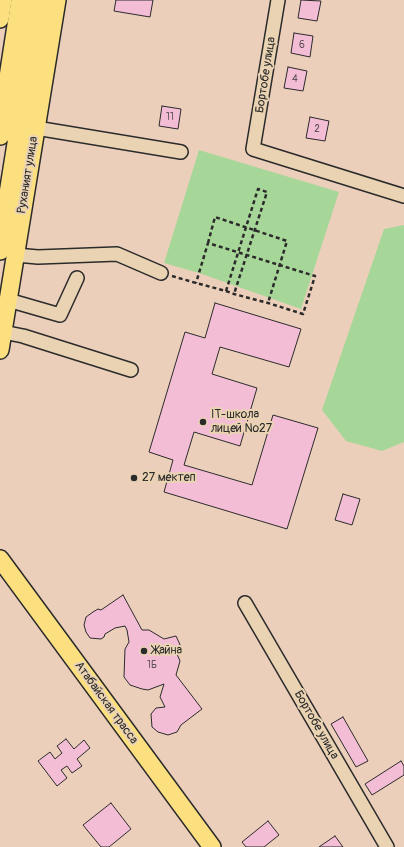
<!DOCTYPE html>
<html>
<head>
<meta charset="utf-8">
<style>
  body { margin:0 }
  canvas { display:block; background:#eccfba }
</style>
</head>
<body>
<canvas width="404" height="847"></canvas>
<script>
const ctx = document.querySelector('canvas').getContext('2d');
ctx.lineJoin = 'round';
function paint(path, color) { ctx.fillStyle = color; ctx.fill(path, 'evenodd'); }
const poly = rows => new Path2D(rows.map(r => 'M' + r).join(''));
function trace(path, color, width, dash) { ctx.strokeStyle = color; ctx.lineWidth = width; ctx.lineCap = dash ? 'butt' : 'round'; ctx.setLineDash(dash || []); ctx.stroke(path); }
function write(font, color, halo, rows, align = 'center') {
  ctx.font = font + ' Pangolin,sans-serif'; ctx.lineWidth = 4; ctx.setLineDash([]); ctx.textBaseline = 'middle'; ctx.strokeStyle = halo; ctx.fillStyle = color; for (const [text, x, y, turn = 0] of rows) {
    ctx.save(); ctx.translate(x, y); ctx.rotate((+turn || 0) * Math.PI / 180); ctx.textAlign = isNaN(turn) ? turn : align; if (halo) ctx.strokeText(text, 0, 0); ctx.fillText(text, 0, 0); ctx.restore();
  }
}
paint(poly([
  [199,150,339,192,301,309,199,273,164,263],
  [404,225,404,442,382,451,346,441,322,410,384,229]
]), '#a7d798');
const building = poly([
  [116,0,153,0,150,17,114,11,116,0],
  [301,0,321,1,317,21,298,18,301,0],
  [294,33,313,36,310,57,291,53,294,33],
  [288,67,307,71,303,91,284,88,288,67],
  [162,106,181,109,178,129,159,126,162,106],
  [310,117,329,121,325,141,306,138,310,117],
  [215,303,301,329,289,367,220,347,212,374,257,388,240,446,194,432,184,465,252,485,273,415,318,428,287,529,164,492,173,460,149,452,185,332,205,338,215,303],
  [343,494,360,499,352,525,335,520,343,494],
  [123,595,142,630,149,630,164,639,176,636,182,649,177,654,180,661,176,675,202,709,181,725,177,732,168,735,158,732,152,727,151,714,156,708,165,707,160,697,164,684,148,690,142,689,130,685,124,677,125,649,129,642,127,630,125,626,115,628,105,634,104,637,101,639,90,638,86,632,84,625,86,617,93,612,98,609,101,610,123,595],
  [343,717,368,761,356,767,331,724,343,717],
  [66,739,74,749,84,740,90,748,77,759,82,766,72,773,67,766,61,770,67,778,57,786,38,761,50,752,55,759,62,753,57,746,66,739],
  [401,761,404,766,404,775,372,795,365,784,401,761],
  [111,803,131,829,109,847,101,847,83,825,111,803],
  [268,821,279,835,264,847,246,847,242,842,268,821],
  [335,836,343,847,319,847,335,836]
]);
paint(building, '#f4bdd6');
trace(building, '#2b2b2b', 1);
const minor = poly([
  [278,0,253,149,404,196],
  [36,128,181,152],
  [16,255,38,257,117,254,161,273],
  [8,300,60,315,77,278],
  [3,332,23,336,131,370],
  [245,603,387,847]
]);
const major = poly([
  [0,19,3,0],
  [0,350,57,0],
  [0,559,212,847]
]);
const highway = poly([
  [0,135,21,0],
  [0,250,40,0]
]);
trace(minor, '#2b2b2b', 16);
trace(major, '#2b2b2b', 20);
trace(highway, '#2b2b2b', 22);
trace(poly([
  [208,243,215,217,287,241,268,303],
  [172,276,196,283,226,291,234,294,268,303,303,314,315,276,208,243,196,283],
  [226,291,258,189,267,192,234,294]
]), '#2b2b2b', 2.5, [4, 3]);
trace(minor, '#ead3b3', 13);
trace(major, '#fce080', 17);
trace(highway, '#fce080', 19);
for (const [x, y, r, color] of [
  [203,422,4,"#2b2b2b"],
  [134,478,4,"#2b2b2b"],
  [144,651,4,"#2b2b2b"]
]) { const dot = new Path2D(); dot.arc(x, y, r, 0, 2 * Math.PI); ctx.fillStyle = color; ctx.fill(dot); trace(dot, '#ead3b3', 1.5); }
write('10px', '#5d5056', null, [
  ["6",302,45],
  ["4",295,79],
  ["11",170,117],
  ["2",317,129],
  ["1Б",152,665]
]);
write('12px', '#2b2b2b', '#ead3b3', [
  ["Бортобе улица",266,75,-81],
  ["Руханият улица",28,175,-81],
  ["Атабайская трасса",106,703,54],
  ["Бортобе улица",316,725,60]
]);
write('12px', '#2b2b2b', '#ead3b3', [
  ["IT-школа",211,415],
  ["лицей №27",211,429],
  ["27 мектеп",142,478],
  ["Жайна",152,651]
], 'left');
</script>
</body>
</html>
